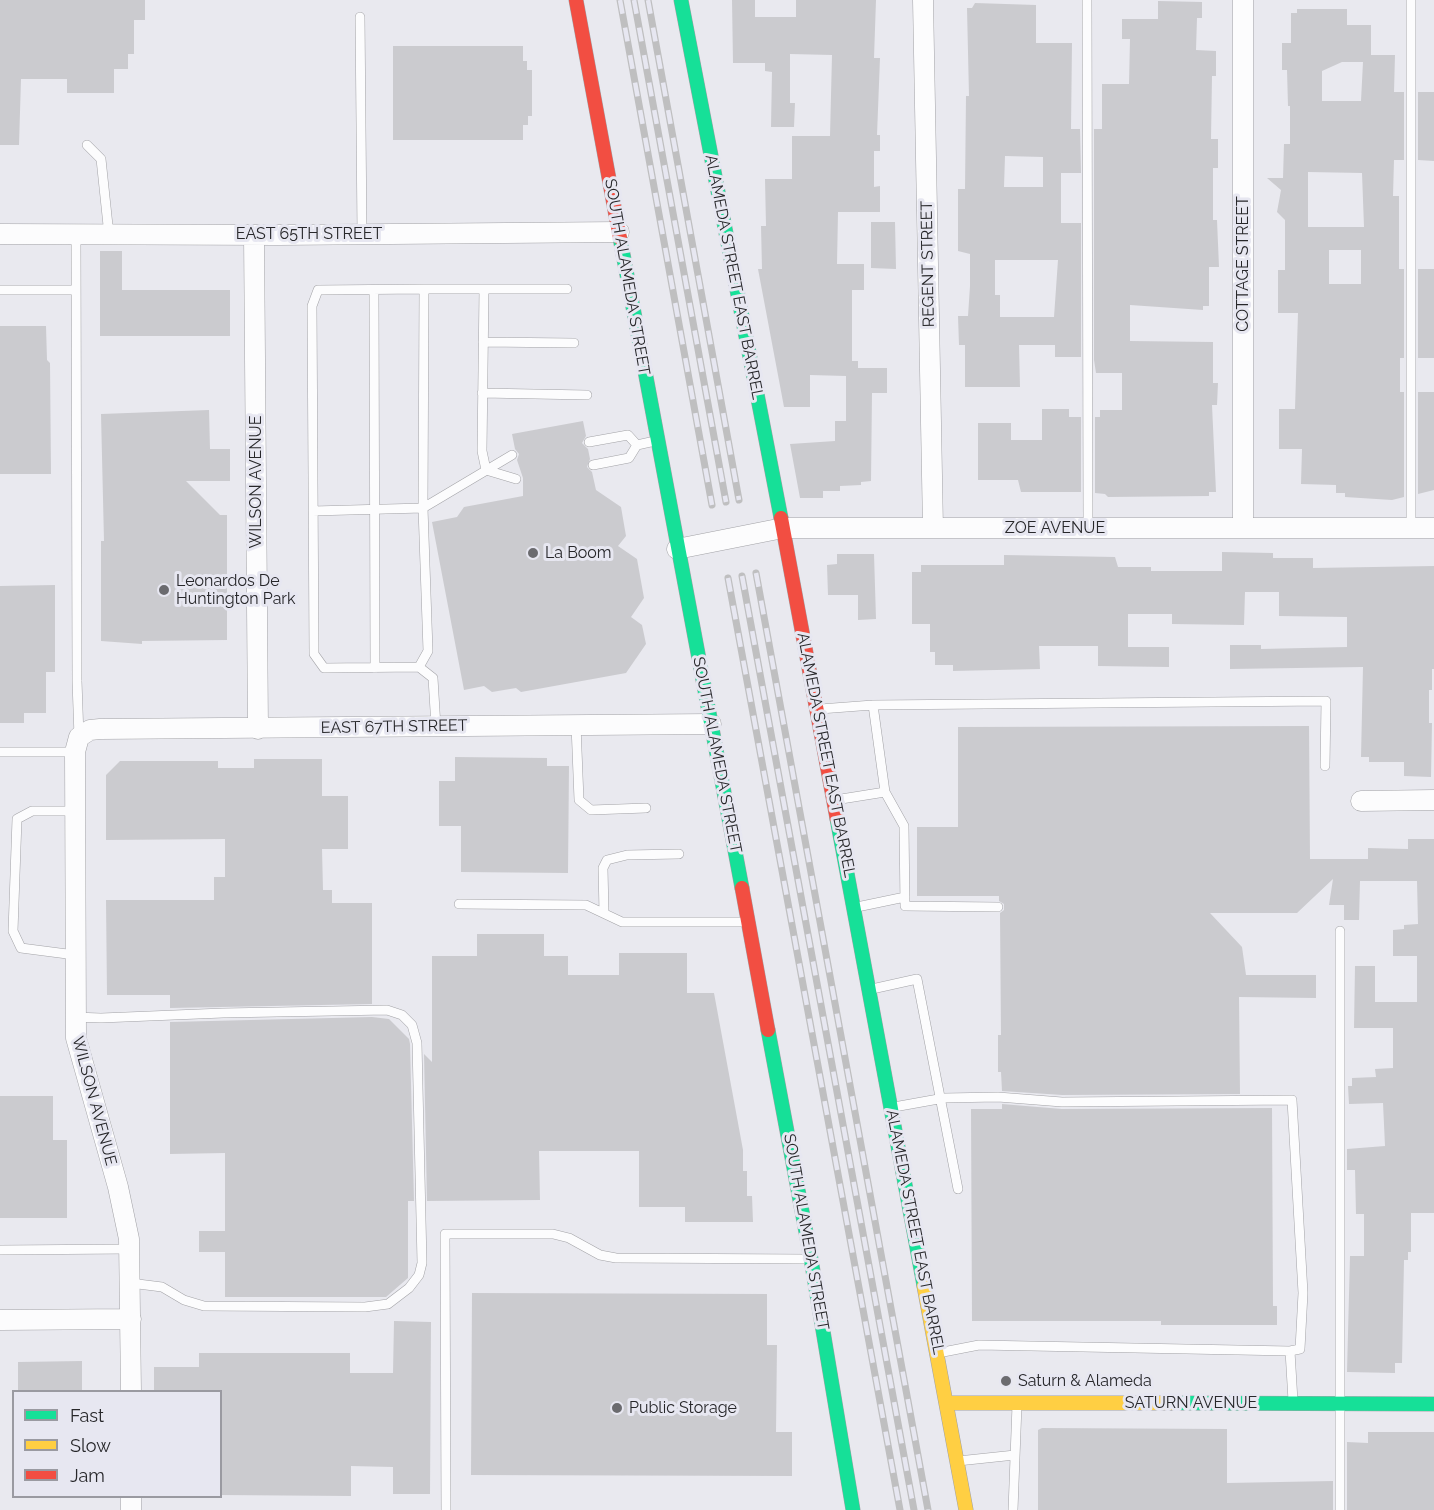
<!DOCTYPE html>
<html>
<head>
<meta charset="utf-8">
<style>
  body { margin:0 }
  #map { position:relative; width:1434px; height:1510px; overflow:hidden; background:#e9e9ef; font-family:Raleway,sans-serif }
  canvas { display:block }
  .legend { position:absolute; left:12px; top:1390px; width:210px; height:108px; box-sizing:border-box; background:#e7e7f1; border:2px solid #9a9aa1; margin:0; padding:8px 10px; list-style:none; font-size:18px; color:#27272a }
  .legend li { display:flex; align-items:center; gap:12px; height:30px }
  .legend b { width:30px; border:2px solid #9a9aa1 }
</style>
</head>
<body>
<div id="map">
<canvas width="1434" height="1510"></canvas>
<ul class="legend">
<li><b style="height:8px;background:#16e098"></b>Fast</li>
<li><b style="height:8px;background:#ffcf43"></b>Slow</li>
<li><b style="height:8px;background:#f24e42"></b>Jam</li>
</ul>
</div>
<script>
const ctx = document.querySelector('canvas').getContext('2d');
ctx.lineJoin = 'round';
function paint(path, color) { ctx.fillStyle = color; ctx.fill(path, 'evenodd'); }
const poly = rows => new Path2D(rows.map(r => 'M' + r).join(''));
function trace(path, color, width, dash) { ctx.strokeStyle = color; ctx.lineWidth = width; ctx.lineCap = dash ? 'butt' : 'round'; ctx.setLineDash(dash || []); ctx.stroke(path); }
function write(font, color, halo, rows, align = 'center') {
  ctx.font = font + ' Raleway,sans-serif'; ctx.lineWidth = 6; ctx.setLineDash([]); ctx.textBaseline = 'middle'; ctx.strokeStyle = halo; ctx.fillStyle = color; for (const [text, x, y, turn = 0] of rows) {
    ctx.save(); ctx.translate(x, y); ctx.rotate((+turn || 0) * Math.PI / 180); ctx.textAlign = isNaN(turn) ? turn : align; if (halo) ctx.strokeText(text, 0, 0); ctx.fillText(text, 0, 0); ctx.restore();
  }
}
paint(poly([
  [0,0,145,0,145,20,134,20,134,54,128,54,128,69,114,69,114,93,67,93,67,79,21,79,19,145,0,145],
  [732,0,755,0,755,17,796,17,796,0,876,0,874,58,880,58,877,135,880,135,880,151,874,151,874,187,880,186,880,212,838,212,837,264,864,264,864,290,852,290,852,361,858,361,858,368,887,368,887,393,872,393,871,481,861,482,861,485,840,486,840,491,823,491,823,498,800,498,790,444,835,441,835,421,846,421,846,376,810,375,810,407,784,407,758,269,762,269,761,226,766,226,765,179,792,179,792,136,830,136,832,55,790,54,790,103,795,103,794,127,771,127,772,72,765,71,765,63,733,63],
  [1158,1,1202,2,1202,18,1197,18,1196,50,1216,51,1216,76,1212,76,1211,139,1218,139,1218,168,1213,168,1213,220,1217,220,1219,267,1209,267,1209,306,1203,306,1203,310,1130,305,1130,341,1213,342,1213,383,1218,383,1217,405,1212,405,1216,492,1209,492,1209,496,1108,497,1105,494,1095,493,1095,417,1100,417,1100,410,1122,410,1122,373,1096,373,1094,360,1094,129,1102,129,1102,84,1129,84,1130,39,1122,39,1122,19,1158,19],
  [975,3,1036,5,1036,43,1072,43,1071,129,1080,129,1081,173,1061,173,1061,223,1081,223,1081,357,1055,357,1055,345,1019,345,1020,387,965,387,965,345,959,345,958,316,968,316,970,286,970,254,958,251,958,189,965,189,966,96,969,96,967,8,972,8],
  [1005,156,1043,157,1043,187,1004,187],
  [995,260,1058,260,1054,317,1000,317,1000,295,995,295],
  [1297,9,1347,9,1347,25,1371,25,1371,55,1395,55,1394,92,1404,92,1404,160,1394,160,1393,196,1399,196,1399,269,1404,269,1404,358,1400,358,1400,392,1404,392,1404,497,1392,500,1345,497,1345,493,1336,493,1336,485,1301,484,1302,449,1279,449,1279,409,1295,409,1298,313,1278,313,1278,270,1285,270,1285,220,1277,212,1281,190,1267,178,1283,178,1284,144,1290,144,1290,106,1288,106,1287,70,1282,70,1282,43,1291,43,1291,13,1297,13],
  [1342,62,1363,62,1361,101,1322,101,1322,71],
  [1308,172,1362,173,1364,227,1308,227],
  [1329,250,1361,250,1361,284,1329,284],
  [393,46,523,46,523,61,527,61,527,70,532,70,532,116,528,116,528,125,523,125,523,140,393,140],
  [1418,92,1434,92,1434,161,1418,160],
  [871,222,895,222,896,269,871,268],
  [100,251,122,251,122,290,230,290,230,336,100,336],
  [1418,269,1434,269,1434,358,1418,358],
  [0,326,46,326,47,360,50,363,51,474,0,474],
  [1418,392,1434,392,1434,490,1418,494],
  [1042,409,1069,409,1069,417,1081,417,1081,492,1021,492,1018,480,978,480,978,423,1011,423,1011,440,1042,440],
  [209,410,210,449,230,449,230,481,186,481,220,515,227,515,227,640,142,641,142,644,101,641,101,541,104,541,101,414],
  [583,421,586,436,582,443,588,449,590,459,587,467,592,472,596,490,621,507,626,536,618,546,637,559,644,598,631,617,642,625,646,644,626,673,521,692,516,688,492,692,484,686,464,690,432,522,457,517,464,507,523,496,523,478,517,460,519,454,515,449,512,434],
  [1222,552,1273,553,1273,558,1313,558,1313,568,1434,566,1434,669,1432,669,1432,690,1429,690,1429,723,1432,723,1431,777,1404,776,1404,762,1369,762,1369,757,1361,757,1363,667,1230,669,1230,645,1261,645,1261,649,1347,647,1347,617,1279,616,1279,592,1245,592,1244,625,1172,624,1172,614,1128,614,1128,647,1169,647,1169,667,1098,666,1098,646,1039,646,1040,669,953,671,953,665,935,665,935,652,930,652,930,624,912,624,912,572,921,572,921,565,1004,565,1004,555,1115,557,1118,567,1151,567,1151,571,1222,571],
  [837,554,874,554,876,619,858,620,858,595,828,595,827,565,837,564],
  [55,585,55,672,46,672,46,713,24,713,24,723,0,723,0,586],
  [1309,726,1310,859,1368,859,1368,848,1408,849,1408,839,1434,839,1434,1213,1411,1213,1411,1252,1408,1252,1408,1260,1404,1260,1402,1363,1395,1363,1395,1373,1347,1372,1350,1256,1364,1256,1364,1214,1356,1214,1355,1170,1347,1170,1347,1149,1385,1146,1383,1103,1349,1104,1348,1086,1352,1086,1352,1078,1376,1077,1375,1069,1393,1068,1393,1028,1354,1028,1355,966,1375,966,1375,1002,1417,1002,1417,956,1393,956,1393,930,1404,929,1404,925,1418,924,1417,881,1360,881,1359,920,1344,920,1344,905,1329,905,1333,879,1297,913,1210,913,1242,947,1246,975,1316,975,1316,998,1239,997,1240,1094,1062,1095,1002,1091,1001,1072,998,1072,998,1035,1001,1035,1000,913,1004,910,1004,904,999,901,999,896,917,896,917,827,958,827,958,727],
  [455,757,547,758,547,766,569,766,568,873,461,872,461,826,439,826,439,781,455,781],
  [254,759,322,759,322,796,348,796,348,849,322,849,323,890,332,890,332,903,372,903,372,1004,170,1008,170,995,107,995,106,900,214,900,214,877,225,877,225,839,106,840,106,775,120,761,218,761,218,768,254,768],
  [477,934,544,934,544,956,568,956,568,975,619,975,619,953,687,953,687,993,714,993,743,1150,743,1171,747,1171,747,1196,752,1196,753,1222,685,1222,685,1207,639,1207,639,1151,539,1151,540,1200,427,1201,424,1054,432,1062,432,956,477,956],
  [372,1017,389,1019,409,1039,410,1044,414,1201,408,1201,408,1278,386,1297,225,1297,225,1252,199,1252,199,1231,225,1231,225,1153,170,1154,170,1022],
  [0,1096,53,1096,53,1140,67,1140,67,1218,0,1218],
  [1002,1104,1062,1109,1272,1108,1273,1306,1277,1306,1277,1325,1161,1325,1161,1321,972,1321,971,1109,1002,1109],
  [472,1293,767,1294,767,1345,777,1345,776,1432,792,1432,792,1476,471,1475],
  [394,1321,431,1322,430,1494,393,1494,393,1467,351,1466,351,1496,220,1495,220,1392,154,1392,154,1367,199,1367,199,1353,350,1353,350,1373,393,1373],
  [82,1361,82,1392,18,1392,18,1362],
  [1042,1428,1227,1429,1227,1483,1333,1481,1333,1510,1038,1510,1038,1430],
  [1368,1432,1434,1432,1434,1510,1347,1510,1347,1442,1368,1443]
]), '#cbcbcf');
const lane = poly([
  [1087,0,1088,528],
  [360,17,362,234],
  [87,145,101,159,109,235],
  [76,235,77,681,79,737],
  [424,289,484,289],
  [0,290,76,290],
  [374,290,375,668],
  [483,342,574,343],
  [482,393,587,395],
  [589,442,628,435,637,445,655,441],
  [593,465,629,458,637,445],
  [486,470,482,451,484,289,567,289],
  [486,470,516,479],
  [313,511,423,508,424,289,318,290,312,306,314,654,324,668,419,667,428,651,423,508,512,455],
  [1411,528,1411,0],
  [419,667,433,678,436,727],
  [820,709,873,705,1326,701,1325,766],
  [576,725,579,800,591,810,646,808],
  [0,752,75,752],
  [885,792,904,826,905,906,998,907],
  [835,800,885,792,873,705],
  [459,904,586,905,622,922,743,922],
  [857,907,905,897],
  [604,913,603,868,607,860,627,855,679,854],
  [1340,931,1340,1510],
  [75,955,21,948,13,931,17,819,32,811,75,811],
  [872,989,917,979,958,1189],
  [74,1017,101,1018,223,1013,387,1010,402,1015,412,1025,417,1043,422,1263,419,1275,409,1288,388,1304,365,1307,204,1306,184,1300,162,1287,130,1283],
  [894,1107,944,1098,998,1097,1062,1102,1292,1100,1303,1293,1300,1349,1290,1351],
  [0,1250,129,1249],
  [938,1353,979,1345,1290,1351,1293,1401],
  [958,1461,1015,1455],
  [446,1510,445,1234,553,1234,569,1238,600,1255,616,1258,807,1259],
  [1013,1510,1017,1405]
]);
const street = poly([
  [923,0,933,528],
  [0,234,278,235,619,232],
  [254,235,258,729],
  [1243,528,1243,0],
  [677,549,783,528,1434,528],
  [1361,801,1434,800],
  [0,1320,131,1319],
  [131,1392,129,1239,118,1187,76,1038,75,752,79,737,90,730,100,729,711,724],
  [131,1496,131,1510]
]);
const fast = poly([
  [681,0,781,518],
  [620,238,742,888],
  [837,819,924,1286],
  [768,1030,811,1259,853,1510],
  [1171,1403,1434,1404]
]);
const slow = poly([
  [924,1286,966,1510],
  [947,1403,1171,1403]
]);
const jam = poly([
  [576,0,620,238],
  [781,518,837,819],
  [742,888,768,1030]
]);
trace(lane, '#a2a2a6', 10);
trace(street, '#a2a2a6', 21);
trace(fast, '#a2a2a6', 15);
trace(slow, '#a2a2a6', 15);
trace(jam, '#a2a2a6', 15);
trace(lane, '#fcfcfd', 9);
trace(street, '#fcfcfd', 20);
trace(fast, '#16e098', 14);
trace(slow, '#ffcf43', 14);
trace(jam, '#f24e42', 14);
const rail = poly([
  [620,0,712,505],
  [634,0,726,502],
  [648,0,739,500],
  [756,573,928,1510],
  [742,576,914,1510],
  [728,578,900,1510]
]);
trace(rail, '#bfbfc0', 7);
trace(rail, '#e7e7f1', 4.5, [14]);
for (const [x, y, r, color] of [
  [533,553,6,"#6b6b6f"],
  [164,590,6,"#6b6b6f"],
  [1006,1381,6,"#6b6b6f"],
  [617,1408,6,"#6b6b6f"]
]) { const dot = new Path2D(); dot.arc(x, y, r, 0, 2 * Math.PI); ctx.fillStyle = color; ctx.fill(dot); trace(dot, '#e7e7f1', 2); }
write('16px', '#27272a', '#e7e7f1', [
  ["EAST 65TH STREET",309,234],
  ["REGENT STREET",928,264,-91],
  ["COTTAGE STREET",1243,264,-90],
  ["SOUTH ALAMEDA STREET",627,277,80],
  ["ALAMEDA STREET EAST BARREL",734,277,79],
  ["WILSON AVENUE",256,482,-90],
  ["ZOE AVENUE",1055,528],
  ["EAST 67TH STREET",394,727,-1],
  ["SOUTH ALAMEDA STREET",717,755,79],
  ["ALAMEDA STREET EAST BARREL",826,755,79],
  ["WILSON AVENUE",94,1101,75],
  ["SOUTH ALAMEDA STREET",806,1232,80],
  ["ALAMEDA STREET EAST BARREL",915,1232,79],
  ["SATURN AVENUE",1191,1403]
]);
write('16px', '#27272a', '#e7e7f1', [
  ["La Boom",545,553],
  ["Leonardos De",176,581],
  ["Huntington Park",176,599],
  ["Saturn & Alameda",1018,1381],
  ["Public Storage",629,1408]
], 'left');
</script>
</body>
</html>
